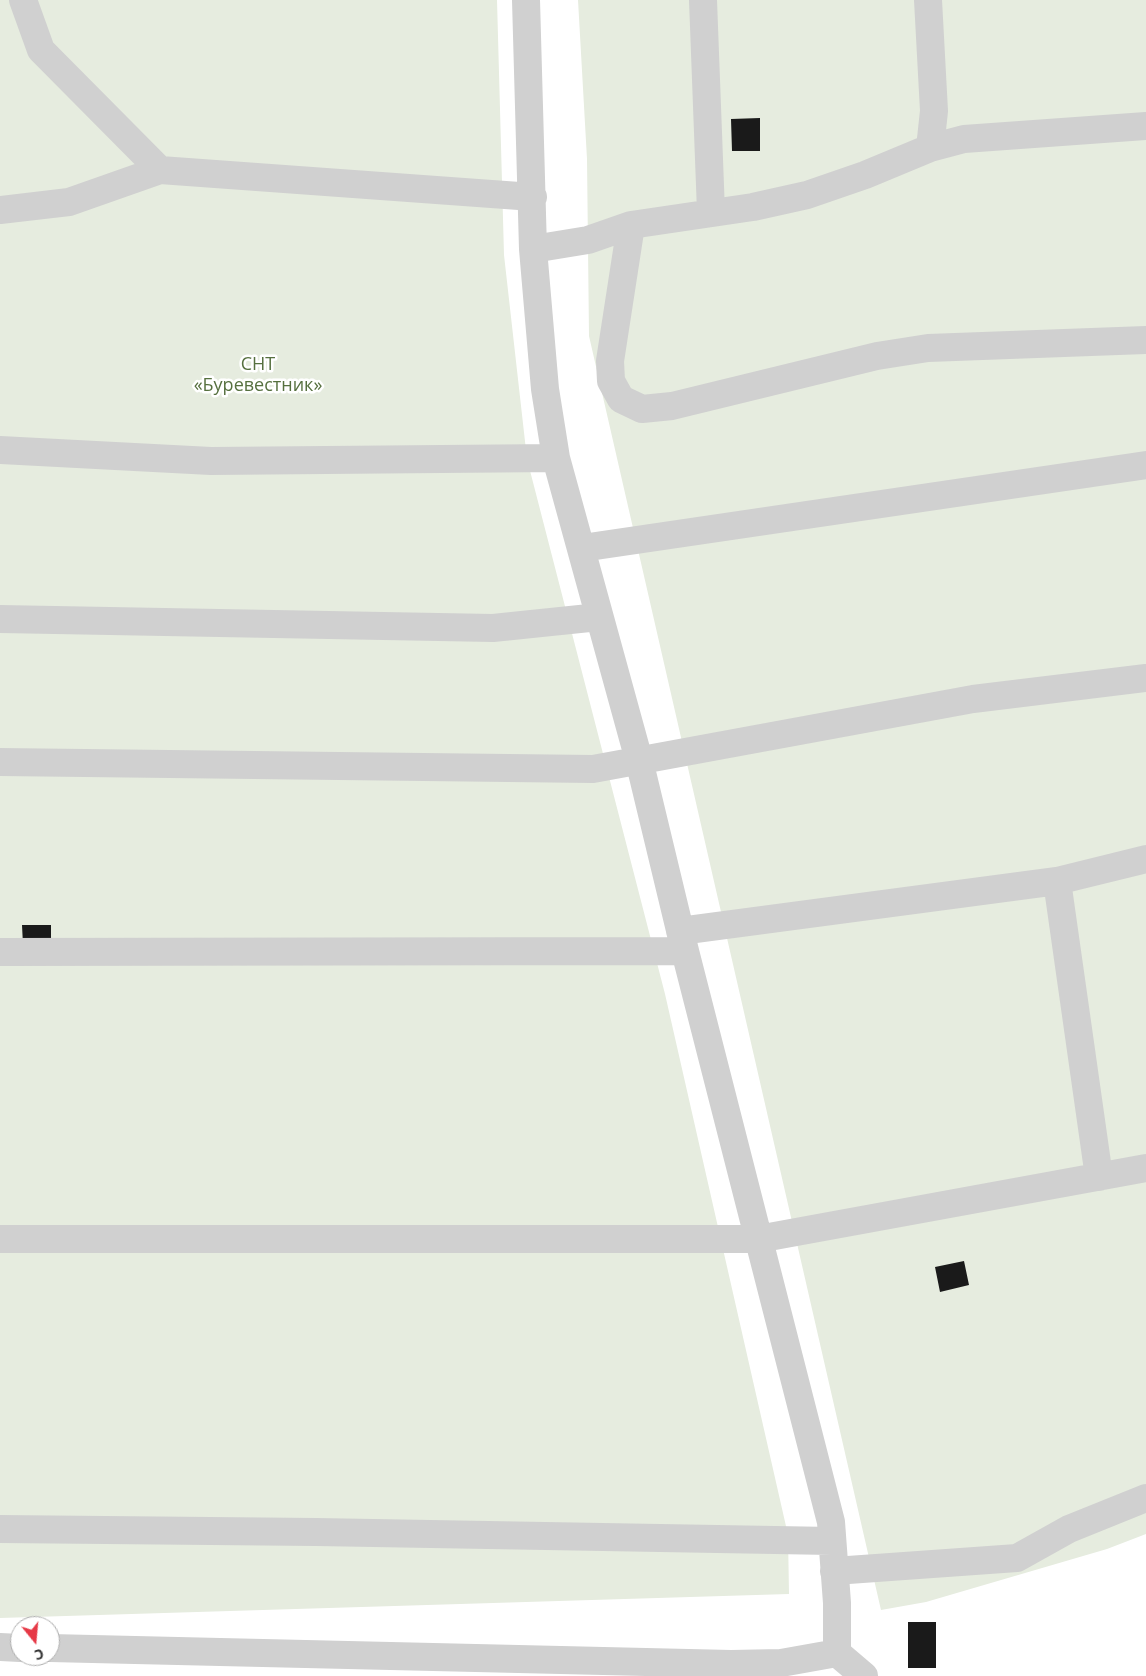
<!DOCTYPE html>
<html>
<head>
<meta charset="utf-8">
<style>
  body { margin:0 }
  #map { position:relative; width:1146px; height:1676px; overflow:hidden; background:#fff; font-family:"Open Sans",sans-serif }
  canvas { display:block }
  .north { position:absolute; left:10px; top:1616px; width:50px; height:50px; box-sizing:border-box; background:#fff; border:1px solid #adadad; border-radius:50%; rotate:163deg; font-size:14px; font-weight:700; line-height:20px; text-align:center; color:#333 }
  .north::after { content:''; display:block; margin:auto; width:18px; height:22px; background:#e63946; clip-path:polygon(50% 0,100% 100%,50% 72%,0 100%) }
</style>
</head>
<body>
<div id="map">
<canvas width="1146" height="1676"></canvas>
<div class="north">С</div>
</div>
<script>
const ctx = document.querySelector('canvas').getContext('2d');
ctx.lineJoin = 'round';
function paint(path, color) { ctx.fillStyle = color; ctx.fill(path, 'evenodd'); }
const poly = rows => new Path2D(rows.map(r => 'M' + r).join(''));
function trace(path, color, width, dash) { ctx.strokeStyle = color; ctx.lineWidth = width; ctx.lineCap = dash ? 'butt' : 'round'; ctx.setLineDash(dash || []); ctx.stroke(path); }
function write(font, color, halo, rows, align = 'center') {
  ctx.font = font + ' "Open Sans",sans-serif'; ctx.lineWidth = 5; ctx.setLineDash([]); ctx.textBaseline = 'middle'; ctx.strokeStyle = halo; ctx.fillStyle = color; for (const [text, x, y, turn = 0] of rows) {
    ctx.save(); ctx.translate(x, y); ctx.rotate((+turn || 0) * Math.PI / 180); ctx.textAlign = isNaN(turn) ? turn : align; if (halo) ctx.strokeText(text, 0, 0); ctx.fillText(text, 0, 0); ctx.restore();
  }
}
paint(poly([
  [0,0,497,0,504,255,527,459,665,994,788,1535,789,1594,0,1618],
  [578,0,1146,0,1146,1534,1107,1549,926,1602,881,1610,589,336,587,159]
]), '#e6ecdf');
paint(poly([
  [760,118,760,151,732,151,731,119],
  [22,925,51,925,51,945,23,945],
  [964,1261,969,1285,940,1292,935,1267],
  [908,1622,936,1622,936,1668,908,1668]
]), '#1a1a1a');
trace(poly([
  [23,0,41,50,160,170,533,197],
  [703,0,711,212],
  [928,0,934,111,930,148],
  [0,210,69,202,160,170],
  [631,225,610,361,611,381,621,399,642,409,672,406,877,356,928,348,1146,340],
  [533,249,588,240,631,225,753,207,807,195,865,175,930,148,964,139,1146,126],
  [0,450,211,461,556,458],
  [582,548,1146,465],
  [0,619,493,628,599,617],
  [0,762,593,769,973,699,1146,678],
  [1057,881,1099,1177],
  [680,931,1057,881,1146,859],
  [0,952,685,951],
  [0,1239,758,1239,1146,1168],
  [0,1529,316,1532,832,1541],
  [834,1571,1017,1558,1069,1529,1146,1498],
  [0,1647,20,1648],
  [50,1648,731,1664,781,1663,837,1653,837,1603,831,1522,685,951,639,760,556,458,545,389,533,249,526,0],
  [837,1653,864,1676]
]), '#d0d0d0', 28);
write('18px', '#56703f', '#fff', [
  ["СНТ",258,365],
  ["«Буревестник»",258,386]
]);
</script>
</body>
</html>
